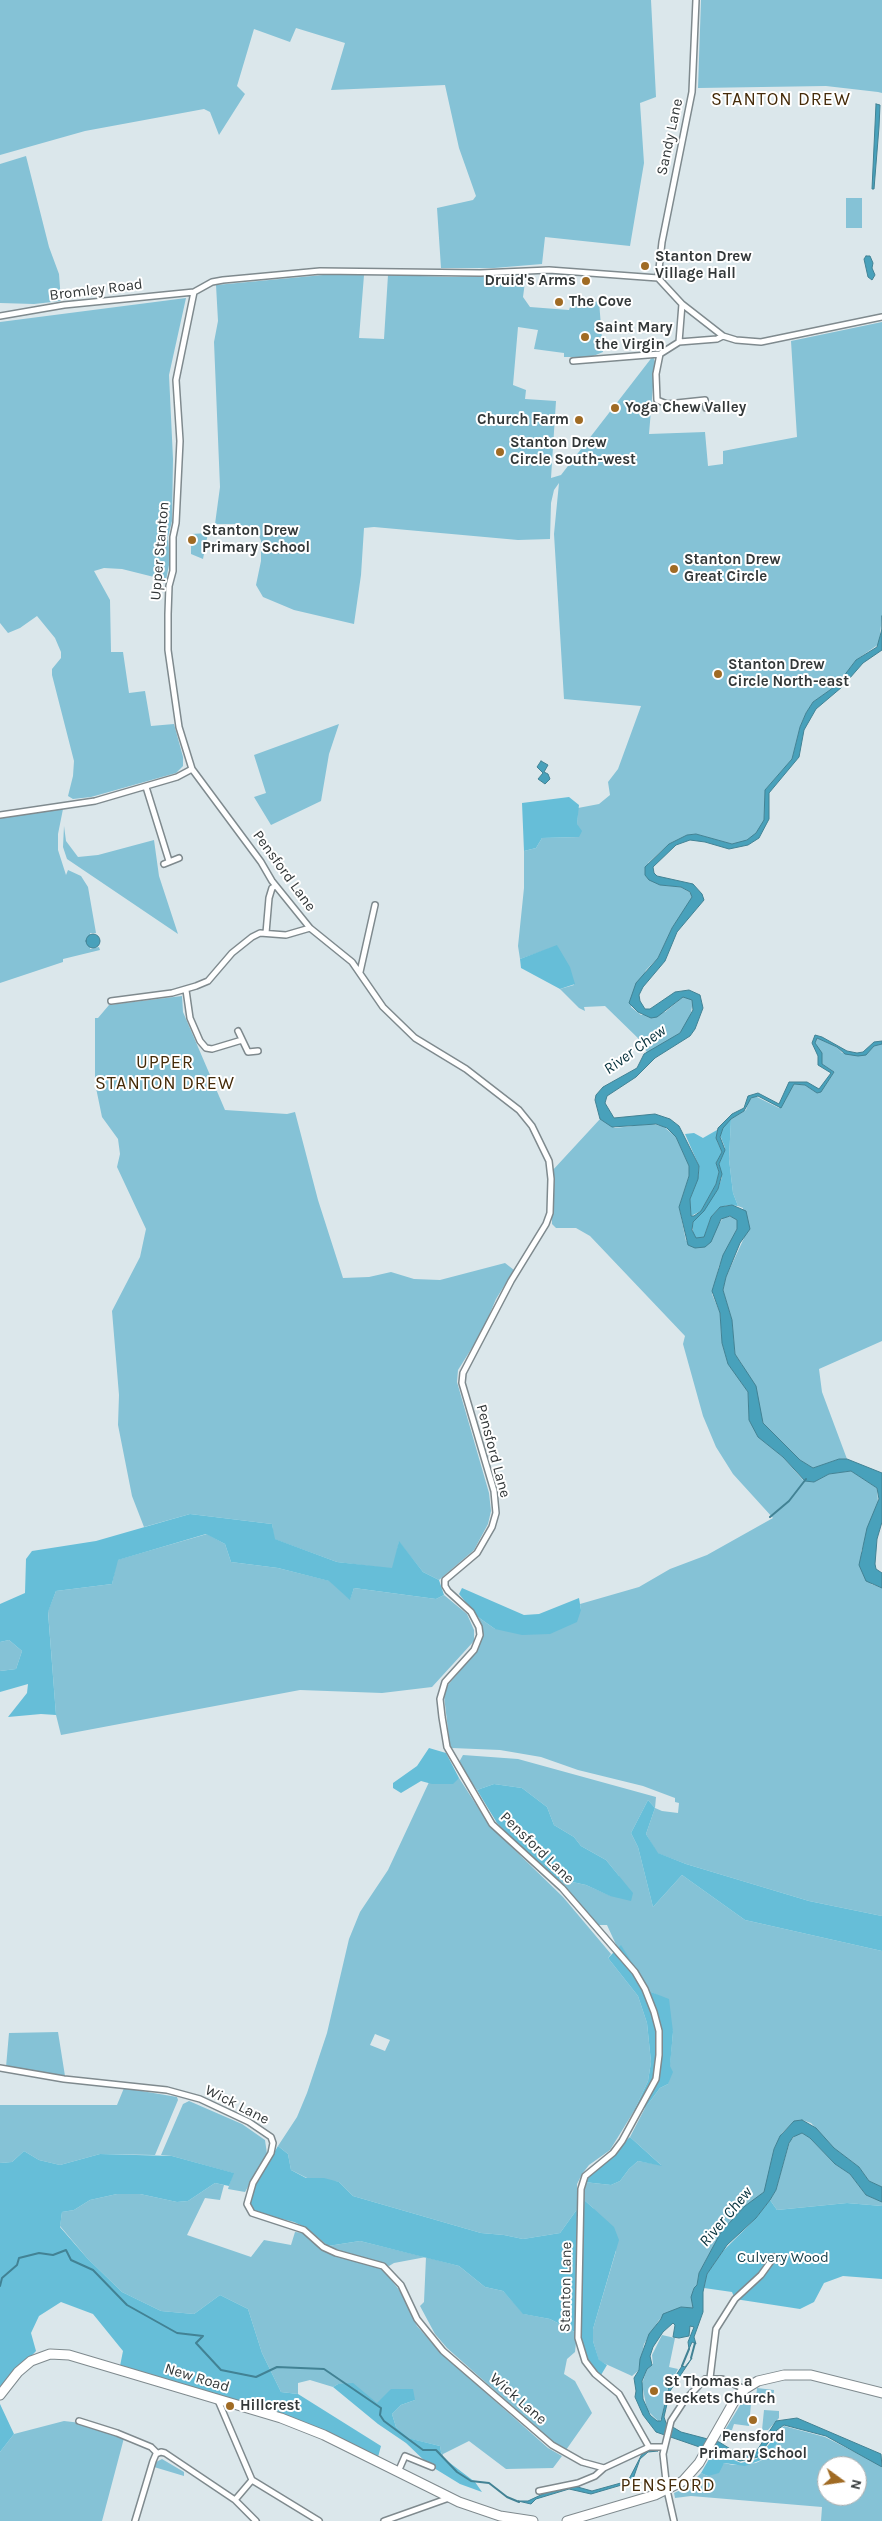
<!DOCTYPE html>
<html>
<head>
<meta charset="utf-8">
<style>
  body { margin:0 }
  #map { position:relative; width:882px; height:2521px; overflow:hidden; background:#dbe7eb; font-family:Karla,sans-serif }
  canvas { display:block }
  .north { position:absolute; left:817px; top:2456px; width:50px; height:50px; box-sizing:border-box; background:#fff; border:1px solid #adafb0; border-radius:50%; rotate:104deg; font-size:14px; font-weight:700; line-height:20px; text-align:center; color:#333839 }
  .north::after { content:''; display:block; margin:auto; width:18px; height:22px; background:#a06b24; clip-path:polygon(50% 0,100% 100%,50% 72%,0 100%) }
</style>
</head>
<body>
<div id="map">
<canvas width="882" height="2521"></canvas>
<div class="north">N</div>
</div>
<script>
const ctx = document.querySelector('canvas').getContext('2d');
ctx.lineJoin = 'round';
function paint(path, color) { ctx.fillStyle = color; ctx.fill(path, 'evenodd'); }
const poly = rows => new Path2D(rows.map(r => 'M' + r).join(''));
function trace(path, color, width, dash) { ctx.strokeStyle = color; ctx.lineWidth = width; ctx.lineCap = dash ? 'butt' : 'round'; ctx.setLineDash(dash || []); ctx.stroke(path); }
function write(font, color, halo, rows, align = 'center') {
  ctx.font = font + ' Karla,sans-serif'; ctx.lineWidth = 4; ctx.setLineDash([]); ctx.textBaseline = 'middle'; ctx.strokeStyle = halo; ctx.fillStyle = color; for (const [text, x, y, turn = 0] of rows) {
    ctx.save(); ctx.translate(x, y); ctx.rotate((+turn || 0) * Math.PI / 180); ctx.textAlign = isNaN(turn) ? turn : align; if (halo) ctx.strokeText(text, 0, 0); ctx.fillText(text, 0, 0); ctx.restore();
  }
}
paint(poly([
  [0,0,651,0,656,97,640,103,644,163,630,246,545,237,542,264,494,268,441,268,437,208,473,200,476,196,459,148,445,85,331,90,345,43,296,28,290,42,254,29,237,86,245,94,219,135,210,112,204,109,85,131,0,155],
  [701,0,882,0,882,97,882,93,878,92,826,86,698,88],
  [26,156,49,247,59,274,61,301,34,304,0,303,0,164],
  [846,198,862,198,862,228,846,228],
  [323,275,364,275,359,338,384,339,388,275,452,277,521,275,525,282,523,297,530,307,569,310,570,307,599,301,603,352,591,357,564,357,564,353,534,349,538,330,518,327,513,385,526,390,525,399,556,401,551,478,561,475,653,356,655,362,649,434,705,432,708,466,723,464,723,451,797,437,791,341,882,322,882,616,879,644,856,660,837,685,813,702,806,713,800,727,792,759,765,790,764,821,754,836,743,842,732,844,696,834,687,835,669,844,648,863,660,885,681,887,692,894,691,901,672,928,658,958,646,970,631,1007,641,1015,665,1012,683,997,689,998,693,1001,690,1018,680,1033,651,1051,647,1053,643,1043,605,1006,584,1007,585,1011,579,1008,560,989,574,985,557,946,520,959,518,946,524,888,524,851,536,848,542,838,579,837,577,824,578,808,599,804,610,795,608,782,618,769,641,706,564,699,554,534,559,483,554,490,551,503,550,539,518,540,374,527,364,528,361,575,354,624,294,610,263,597,256,585,261,561,261,541,258,533,251,528,236,524,215,524,220,487,214,342,218,321,216,285],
  [186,298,169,375,173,459,172,521,168,537,170,560,166,580,122,569,104,568,94,571,110,600,111,652,123,652,129,693,145,691,151,726,174,724,183,757,183,766,176,773,91,797,73,799,68,796,73,776,74,761,52,675,52,669,61,658,61,652,55,638,37,616,20,628,8,633,0,623,0,322],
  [208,533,203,559,191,554,191,534],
  [339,724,329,754,321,801,271,825,254,797,266,793,254,755],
  [63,809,58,834,58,850,66,875,68,870,81,876,88,887,96,933,90,933,90,949,99,947,100,950,63,959,63,962,0,983,0,818],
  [64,826,66,841,78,857,98,855,154,840,159,876,178,934,67,859,63,847],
  [182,996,183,1012,225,1110,287,1114,295,1112,318,1200,343,1278,369,1277,391,1272,414,1279,440,1280,505,1263,514,1270,496,1299,482,1332,458,1370,457,1382,489,1493,491,1511,488,1524,474,1550,439,1580,423,1572,399,1542,393,1569,337,1562,274,1539,272,1524,190,1514,144,1527,132,1496,118,1425,119,1395,112,1311,140,1257,146,1229,117,1167,120,1154,118,1139,102,1117,95,1083,95,1018,98,1018,109,1005],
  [817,1038,837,1047,842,1053,866,1055,874,1046,882,1044,882,1341,819,1369,822,1392,847,1459,839,1459,813,1468,800,1460,763,1423,742,1364,735,1354,732,1320,723,1290,726,1277,744,1238,743,1208,738,1206,733,1193,729,1159,731,1119,746,1110,749,1100,755,1096,779,1108,785,1101,794,1084,805,1085,817,1093,821,1092,834,1072,822,1064,822,1057,815,1043],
  [600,1119,615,1128,650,1124,663,1126,676,1137,689,1166,689,1176,679,1207,686,1241,717,1226,724,1217,733,1217,738,1221,737,1229,719,1266,712,1294,720,1313,722,1343,728,1363,748,1392,749,1420,761,1439,783,1457,803,1480,814,1482,829,1474,851,1471,877,1488,878,1502,861,1552,871,1584,882,1588,882,1916,809,1901,686,1864,657,1853,646,1834,655,1808,648,1800,631,1833,638,1847,653,1907,682,1875,745,1920,882,1951,882,2187,869,2181,859,2167,834,2148,811,2123,802,2120,794,2121,782,2133,774,2149,766,2190,757,2199,745,2206,721,2232,699,2273,697,2285,693,2289,693,2308,681,2307,659,2320,644,2344,639,2370,632,2376,599,2361,593,2341,593,2329,616,2251,593,2208,582,2198,584,2182,611,2185,620,2181,629,2169,638,2161,661,2165,630,2137,645,2108,660,2088,668,2084,673,2032,657,1995,651,1992,621,1946,618,1949,607,1925,597,1925,554,1878,586,1885,611,1896,619,1876,606,1860,581,1846,574,1837,554,1825,547,1807,522,1788,494,1784,477,1790,458,1764,463,1755,518,1759,656,1797,655,1808,662,1811,678,1813,679,1803,675,1802,675,1798,643,1786,578,1770,541,1757,500,1750,452,1748,450,1746,444,1696,448,1685,478,1649,482,1637,482,1626,478,1617,495,1629,581,1610,580,1604,639,1587,670,1569,707,1555,773,1518,733,1474,716,1447,703,1416,683,1344,685,1336,590,1236,576,1228,556,1228,552,1224,552,1171],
  [207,1534,225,1544,231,1562,278,1568,330,1581,350,1599,354,1588,436,1599,444,1595,467,1614,474,1630,474,1641,432,1687,382,1693,300,1690,61,1735,56,1715,48,1611,56,1591,112,1584,117,1560],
  [9,1640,22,1651,16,1669,0,1671,0,1642],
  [459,1778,490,1826,563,1897,611,1954,608,1958,638,1996,647,2023,651,2062,648,2081,634,2111,610,2150,589,2165,582,2174,577,2184,578,2208,560,2233,523,2239,504,2235,481,2233,353,2196,339,2182,307,2178,291,2170,288,2154,278,2146,297,2117,307,2093,327,2033,349,1939,360,1912,388,1870,430,1780],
  [375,2034,390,2040,385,2051,370,2045],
  [58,2032,65,2076,6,2067,9,2033],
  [124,2088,177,2097,178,2100,155,2155,100,2154,60,2165,39,2160,24,2151,12,2162,0,2163,0,2105,117,2105],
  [189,2101,242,2124,265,2140,267,2154,245,2192,228,2189,233,2173,172,2156,161,2155,183,2104],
  [802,2133,810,2138,835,2164,850,2174,866,2195,882,2202,882,2206,847,2203,777,2210,770,2200,776,2190,790,2141,797,2134],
  [215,2183,224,2185,220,2200,205,2198,187,2235,251,2257,264,2240,291,2245,295,2232,304,2233,321,2249,338,2257,382,2268,400,2291,417,2326,440,2352,548,2448,562,2456,553,2468,506,2469,469,2441,443,2454,442,2457,440,2446,407,2438,396,2427,392,2414,401,2405,415,2400,377,2404,338,2384,333,2387,310,2380,298,2383,298,2394,281,2392,262,2353,248,2309,220,2295,194,2314,161,2311,122,2292,87,2258,60,2226,62,2212,74,2210,90,2200,117,2194,140,2194,177,2202,188,2201],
  [360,2241,433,2259,459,2266,485,2287,503,2291,524,2314,550,2319,577,2333,575,2352,567,2359,564,2374,575,2381,592,2413,566,2450,555,2444,447,2348,435,2334,420,2306,424,2302,426,2257,394,2263,389,2266,339,2252,328,2246],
  [662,2335,675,2338,669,2367,678,2369,667,2390,662,2417,659,2422,647,2410,642,2384,647,2369,653,2364,652,2355],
  [757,2388,774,2390,773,2401,756,2399],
  [745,2397,751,2404,749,2426,734,2424,732,2430,725,2430],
  [764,2410,779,2411,779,2418,768,2430,762,2430],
  [64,2421,81,2423,124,2438,102,2521,0,2521,0,2452,14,2434],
  [784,2426,825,2437,880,2465,882,2468,882,2521,821,2521,822,2507,691,2496,675,2498,674,2493,687,2487,701,2473,708,2476,724,2463,733,2465,756,2463,764,2459,783,2437],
  [827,2466,857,2466,857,2496,827,2496],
  [162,2459,184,2472,184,2476,154,2467,156,2462]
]), '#85c2d6');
paint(poly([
  [569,797,579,805,577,824,582,831,579,837,542,838,536,848,524,851,522,803],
  [557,945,570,967,575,984,560,989,521,968,520,959],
  [731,1119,729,1159,733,1193,738,1206,729,1205,720,1207,711,1217,704,1237,696,1238,693,1234,693,1222,718,1189,722,1177,719,1165,725,1148,720,1135,724,1125],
  [717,1130,717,1141,722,1152,716,1163,719,1172,716,1184,701,1211,691,1216,690,1199,699,1174,699,1166,685,1134,694,1133,703,1138],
  [190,1514,272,1524,275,1539,337,1562,392,1568,399,1541,423,1572,439,1580,444,1595,436,1599,354,1588,350,1600,329,1581,278,1568,231,1562,225,1544,206,1534,118,1560,112,1584,56,1591,48,1612,56,1715,41,1714,8,1717,27,1693,28,1684,0,1692,0,1671,16,1669,22,1651,9,1640,0,1642,0,1604,25,1593,26,1559,32,1551,96,1541],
  [462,1588,524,1615,539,1614,579,1598,581,1610,577,1622,550,1634,522,1635,495,1629,478,1617,459,1594],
  [429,1748,446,1753,459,1778,453,1784,432,1784,421,1781,401,1793,393,1788,393,1783,417,1766],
  [494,1784,522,1788,547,1807,554,1825,574,1837,581,1846,606,1860,633,1893,631,1901,610,1896,586,1885,554,1878,533,1861,497,1823,477,1790],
  [648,1800,655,1808,646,1834,658,1853,686,1864,809,1901,882,1916,882,1951,745,1920,682,1875,653,1907,638,1847,631,1833],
  [621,1945,651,1992,669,1999,673,2032,670,2066,673,2072,668,2084,660,2088,645,2108,634,2111,648,2081,651,2062,647,2023,638,1996,608,1958],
  [630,2137,662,2166,638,2161,629,2169,620,2181,611,2185,584,2182,586,2177],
  [278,2146,288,2154,291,2170,306,2178,324,2178,339,2182,353,2196,481,2233,504,2235,523,2239,560,2233,578,2208,577,2333,550,2319,523,2314,503,2291,485,2287,459,2266,360,2241,328,2246,307,2228,294,2222,254,2212,250,2204,256,2184],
  [24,2151,39,2160,60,2165,100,2154,172,2156,234,2173,229,2186,215,2183,188,2201,177,2202,140,2194,117,2194,90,2200,74,2210,62,2212,60,2227,87,2258,122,2292,161,2311,194,2314,220,2295,248,2309,262,2353,281,2392,298,2394,381,2446,378,2457,278,2412,120,2366,123,2351,93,2314,61,2302,39,2316,31,2333,36,2351,0,2390,0,2163,12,2162],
  [582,2198,614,2227,619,2240,593,2329,593,2341,599,2360,607,2365,601,2375,596,2373,587,2360,578,2338],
  [770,2200,777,2210,847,2203,882,2206,882,2279,843,2276,824,2283,814,2302,800,2309,735,2299,732,2292,704,2288,707,2274,723,2251,756,2218],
  [353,2383,377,2403,391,2389,413,2389,415,2400,401,2405,392,2414,396,2427,408,2438,440,2446,442,2457,475,2482,482,2492,460,2484,429,2465,406,2443,378,2424,333,2387,338,2384],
  [0,2404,14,2434,0,2452],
  [784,2426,783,2437,764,2459,745,2466,724,2463,719,2473,708,2476,701,2473,712,2454,718,2453,741,2463,757,2459]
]), '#66bed8');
const water = poly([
  [876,104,880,105,879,127,874,189,872,189,876,104],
  [866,256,870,256,873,263,872,268,875,275,872,280,868,277,864,259,866,256],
  [882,616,882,650,863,663,842,687,816,709,804,730,799,757,769,793,769,819,759,838,748,845,729,849,705,842,690,840,676,845,653,867,654,873,657,876,693,884,702,894,704,900,677,932,665,961,643,987,639,995,640,1001,645,1009,650,1009,675,992,689,990,700,995,703,1008,695,1029,690,1036,655,1058,636,1077,607,1096,605,1103,614,1118,655,1114,670,1119,679,1126,699,1166,698,1179,690,1199,691,1216,694,1216,701,1211,716,1184,719,1172,716,1163,722,1152,716,1138,718,1128,732,1114,744,1108,748,1096,758,1093,779,1104,789,1082,807,1082,819,1089,831,1073,818,1065,818,1056,812,1043,815,1035,822,1037,847,1051,857,1053,863,1052,874,1042,882,1041,882,1044,874,1046,866,1055,858,1056,845,1054,837,1047,817,1038,815,1043,822,1053,822,1064,834,1072,821,1092,817,1093,805,1085,794,1084,781,1108,758,1096,751,1098,744,1111,731,1119,723,1128,720,1137,725,1150,719,1164,722,1174,718,1189,704,1211,693,1222,692,1230,696,1238,704,1237,711,1217,720,1207,732,1205,746,1211,750,1229,740,1243,726,1277,723,1290,732,1320,735,1354,756,1386,763,1423,800,1460,813,1468,839,1459,847,1459,882,1473,882,1522,877,1539,875,1564,876,1569,882,1573,882,1588,866,1581,859,1565,867,1528,879,1499,877,1488,851,1471,829,1474,814,1482,805,1481,783,1457,758,1437,749,1420,748,1392,728,1364,722,1343,720,1313,712,1291,723,1255,737,1229,737,1220,730,1216,721,1219,711,1242,705,1247,695,1248,688,1245,679,1207,689,1176,689,1166,676,1137,667,1128,656,1124,612,1127,600,1119,595,1100,596,1095,603,1087,637,1068,644,1054,680,1033,693,1010,692,1000,683,997,657,1017,651,1018,638,1012,629,1003,636,983,658,958,672,928,692,897,690,892,681,887,660,885,649,880,645,875,645,867,669,844,687,835,696,834,732,844,747,840,756,833,764,820,765,790,792,759,800,727,806,713,813,702,837,685,856,660,877,647,882,629,882,616],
  [541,761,548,765,544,772,548,774,550,779,545,784,538,779,543,773,537,767,541,761],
  '86 941a7 7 0 1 1 14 0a7 7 0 1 1-14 0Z',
  [802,2120,816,2128,834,2148,859,2167,869,2181,882,2187,882,2202,866,2195,850,2174,835,2164,810,2138,802,2133,793,2137,789,2143,776,2190,770,2200,756,2218,727,2245,707,2274,703,2292,703,2312,694,2337,696,2344,692,2342,689,2349,688,2342,694,2327,690,2326,689,2336,679,2338,673,2337,675,2325,673,2323,663,2332,653,2347,650,2356,652,2365,647,2369,642,2381,643,2399,650,2415,657,2421,661,2421,669,2386,682,2366,685,2367,692,2358,670,2391,664,2417,666,2423,681,2432,719,2442,737,2453,748,2456,758,2449,776,2421,797,2418,881,2454,882,2467,826,2436,784,2425,777,2430,758,2457,740,2461,718,2451,714,2452,656,2432,643,2415,635,2397,636,2391,634,2378,639,2370,640,2359,649,2334,661,2319,663,2314,681,2307,693,2308,691,2297,694,2288,697,2285,699,2273,721,2232,745,2206,764,2192,774,2149,780,2136,794,2121,802,2120],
  [652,2449,658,2451,648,2452,640,2459,633,2479,625,2484,591,2494,569,2489,536,2499,531,2504,518,2501,528,2501,545,2493,574,2486,592,2491,628,2481,642,2454,652,2449]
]);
paint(water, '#48a1bb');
trace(water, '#428294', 1);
trace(poly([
  [770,1517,789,1501,806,1479],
  [0,2286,2,2278,17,2265,19,2258,39,2253,53,2255,66,2250,71,2260,93,2270,127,2305,177,2333,203,2336,196,2343,221,2370,256,2377,277,2367,324,2369,381,2408,380,2415,384,2421,423,2450,436,2450,457,2472,471,2481,489,2483,507,2497,519,2502],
  [691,2358,695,2343],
  [682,2366,689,2349]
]), '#428294', 2);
const minor = poly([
  [658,278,662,242,692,92,696,0],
  [194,292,176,380,180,441,176,523,173,537,173,571,169,586,168,614,168,650,179,727,192,769,261,862,272,881,310,928,352,962,383,1007,415,1038,466,1069,519,1110,532,1126,549,1161,551,1179,550,1213,546,1224,511,1281,463,1373,462,1383,494,1491,496,1513,492,1527,477,1553,445,1580,445,1586,448,1591,471,1612,479,1627,480,1635,474,1650,445,1682,440,1699,442,1717,447,1747,492,1824,562,1888,635,1972,645,1989,654,2012,659,2031,659,2055,656,2079,622,2141,613,2153,585,2176,581,2189,578,2338,585,2361,595,2374,619,2394,649,2447,663,2447],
  [682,304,723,336],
  [0,316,64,305,194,292,212,282,223,280,320,271,480,273,549,270,658,278,682,304,679,342],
  [660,354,656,374,657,400,667,404,705,400,706,408],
  [573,361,660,354,679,342,717,339,723,336,736,340,761,342,882,317],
  [146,787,169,861],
  [0,815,95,801,177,777,192,769],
  [164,864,179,858],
  [266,933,269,898,272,888,275,886],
  [360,972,375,905],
  [186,990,190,1018,200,1041,206,1048,212,1049,242,1040],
  [111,1001,172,993,196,986,208,981,232,953,252,937,260,933,286,935,310,928],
  [238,1031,248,1052,258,1051],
  [0,2068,64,2079,167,2090,200,2099,249,2122,271,2137,273,2143,271,2153,253,2183,247,2204,252,2213,304,2230,323,2247,336,2253,383,2266,401,2285,417,2319,443,2351,552,2445,582,2462,604,2468,649,2447],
  [710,2378,716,2329,735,2299,761,2275,774,2257],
  [217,2398,252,2480],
  [79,2421,117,2433,151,2447,157,2453],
  [398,2472,405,2456,432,2467],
  [539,2491,578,2483,595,2476,604,2468],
  [135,2521,153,2461,156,2454,161,2452,165,2453,235,2500],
  [256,2521,235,2500,252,2480,319,2521],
  [384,2521,449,2498],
  [674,2521,667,2490,663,2454,671,2421,684,2401,705,2379,722,2379,745,2389]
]);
const trunk = poly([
  [0,2395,18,2372,31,2361,50,2354,69,2355,281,2418,324,2435,459,2502,500,2516,533,2521],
  [567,2521,655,2495,683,2481,699,2463,736,2398,745,2389,758,2381,784,2375,811,2375,882,2393]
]);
trace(minor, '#7f8a8e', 8);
trace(trunk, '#7f8a8e', 11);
trace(minor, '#fff', 5);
trace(trunk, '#fff', 9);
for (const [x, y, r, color] of [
  [645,266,5,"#a06b24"],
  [586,281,5,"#a06b24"],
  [559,302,5,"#a06b24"],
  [585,337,5,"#a06b24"],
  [615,408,5,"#a06b24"],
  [579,420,5,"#a06b24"],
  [500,452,5,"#a06b24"],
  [192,540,5,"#a06b24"],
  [674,569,5,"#a06b24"],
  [718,674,5,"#a06b24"],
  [654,2391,5,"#a06b24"],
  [230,2406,5,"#a06b24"],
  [753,2420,5,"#a06b24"]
]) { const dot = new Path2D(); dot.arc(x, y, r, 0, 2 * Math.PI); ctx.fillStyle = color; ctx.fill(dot); trace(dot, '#fff', 2); }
write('15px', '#333839', '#fff', [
  ["Sandy Lane",670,137,-78],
  ["Bromley Road",96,290,-7],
  ["Upper Stanton",160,551,-85],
  ["Pensford Lane",284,871,54],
  ["Pensford Lane",493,1451,75],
  ["Pensford Lane",537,1848,44],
  ["Wick Lane",237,2105,27],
  ["Stanton Lane",566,2287,-89],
  ["New Road",197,2378,17],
  ["Wick Lane",518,2399,41]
]);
write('bold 15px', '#333839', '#fff', [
  ["Stanton Drew",655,257],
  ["Village Hall",655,274],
  ["Druid's Arms",576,281,"right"],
  ["The Cove",569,302],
  ["Saint Mary",595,328],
  ["the Virgin",595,345],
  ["Yoga Chew Valley",625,408],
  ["Church Farm",569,420,"right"],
  ["Stanton Drew",510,443],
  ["Circle South-west",510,460],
  ["Stanton Drew",202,531],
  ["Primary School",202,548],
  ["Stanton Drew",684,560],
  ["Great Circle",684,577],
  ["Stanton Drew",728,665],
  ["Circle North-east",728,682],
  ["St Thomas a",664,2382],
  ["Beckets Church",664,2399],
  ["Hillcrest",240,2406],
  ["Pensford",753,2437,"center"],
  ["Primary School",753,2454,"center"]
], 'left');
write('15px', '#163f4a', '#fff', [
  ["Culvery Wood",783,2258]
]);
write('italic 16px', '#06313c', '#fff', [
  ["River Chew",635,1050,-36],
  ["River Chew",726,2217,-50]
]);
ctx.letterSpacing = '1px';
write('18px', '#452b09', '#fff', [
  ["STANTON DREW",781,100],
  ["UPPER",165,1063],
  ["STANTON DREW",165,1084],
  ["PENSFORD",668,2486]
]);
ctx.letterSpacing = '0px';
</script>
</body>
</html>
